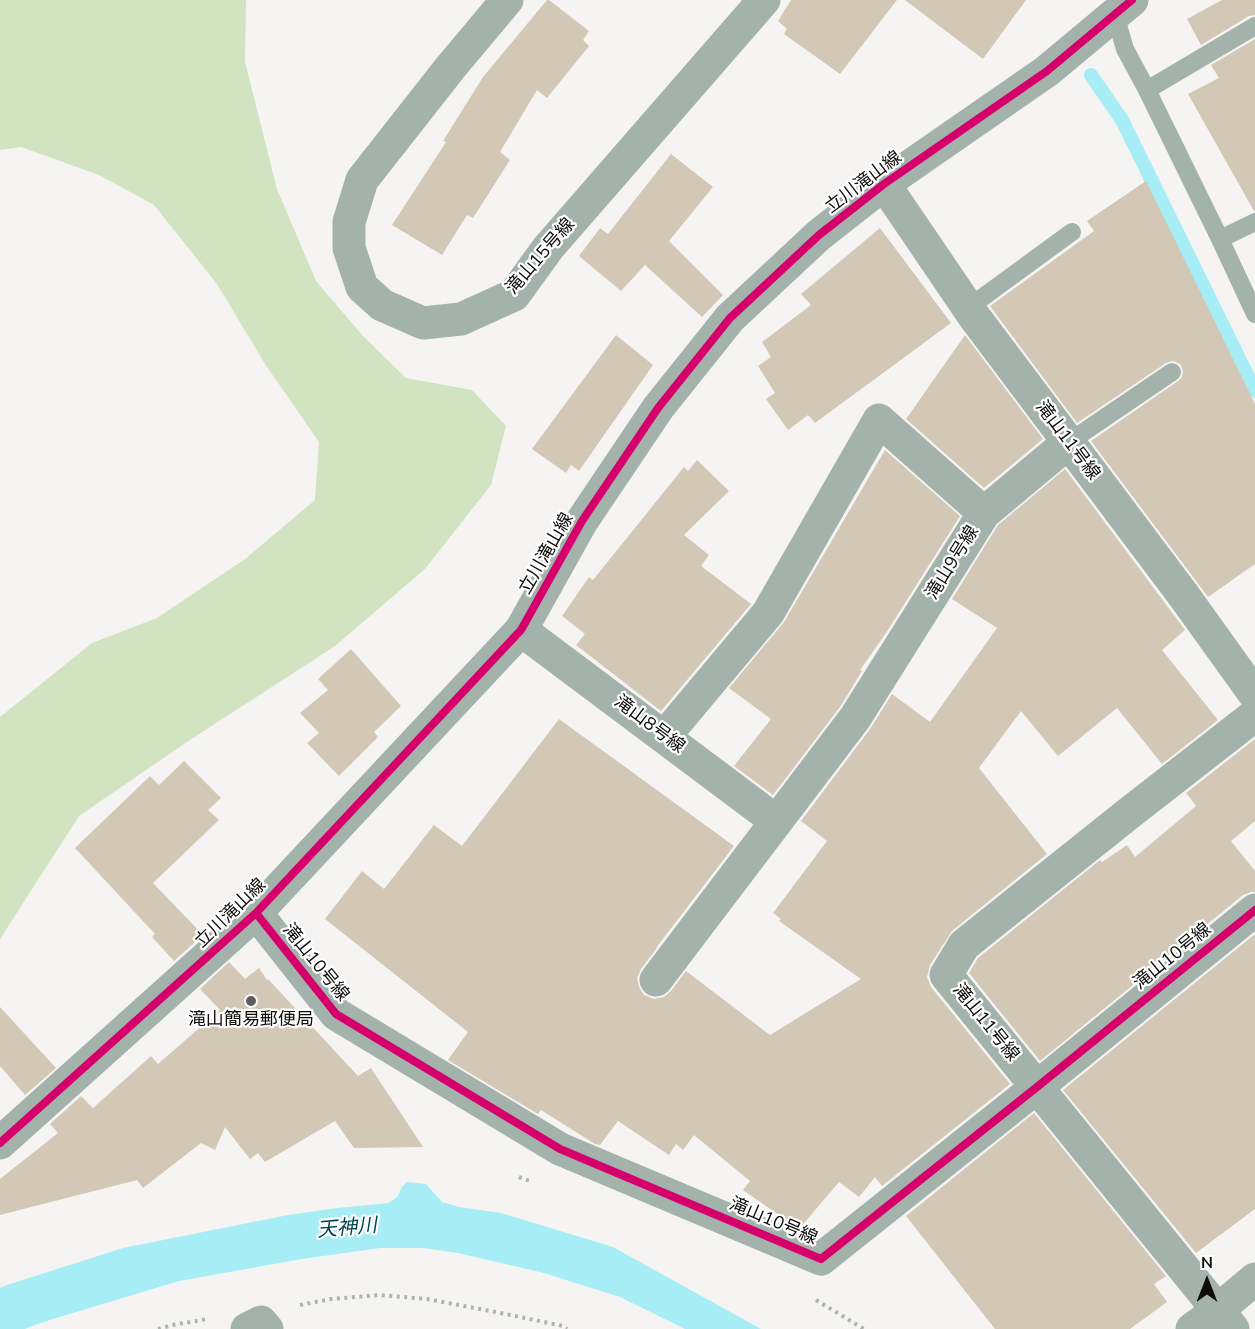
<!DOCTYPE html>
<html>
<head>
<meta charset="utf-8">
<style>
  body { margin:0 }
  #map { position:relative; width:1255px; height:1329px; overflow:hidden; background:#f6f4f3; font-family:"Nunito Sans",sans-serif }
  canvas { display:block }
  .north { position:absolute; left:1177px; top:1251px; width:60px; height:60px; -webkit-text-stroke:4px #fff; paint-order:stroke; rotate:0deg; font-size:16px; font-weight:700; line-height:24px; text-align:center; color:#0d0c0b }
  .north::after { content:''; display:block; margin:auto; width:21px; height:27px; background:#0d0c0b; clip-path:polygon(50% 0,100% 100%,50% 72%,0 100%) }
</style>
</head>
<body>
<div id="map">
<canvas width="1255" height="1329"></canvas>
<div class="north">N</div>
</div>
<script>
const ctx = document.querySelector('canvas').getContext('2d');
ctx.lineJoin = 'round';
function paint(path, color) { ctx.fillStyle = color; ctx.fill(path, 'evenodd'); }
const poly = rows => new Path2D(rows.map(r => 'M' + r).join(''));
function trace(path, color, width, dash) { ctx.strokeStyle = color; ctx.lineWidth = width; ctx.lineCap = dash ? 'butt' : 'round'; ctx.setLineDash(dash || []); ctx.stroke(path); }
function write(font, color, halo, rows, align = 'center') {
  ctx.font = font + ' "Nunito Sans","Noto Sans JP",sans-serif'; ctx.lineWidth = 4.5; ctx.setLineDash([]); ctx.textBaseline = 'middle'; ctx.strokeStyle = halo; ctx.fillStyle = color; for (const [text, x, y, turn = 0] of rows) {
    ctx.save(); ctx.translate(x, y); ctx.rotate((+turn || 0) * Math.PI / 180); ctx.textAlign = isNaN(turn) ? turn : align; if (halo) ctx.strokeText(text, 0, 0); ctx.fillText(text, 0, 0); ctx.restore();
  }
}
paint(poly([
  [0,0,246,0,245,62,277,189,316,281,363,336,406,378,472,390,506,426,491,485,425,569,335,646,187,742,79,816,0,939,0,717,92,643,157,618,245,559,315,500,319,442,265,364,217,284,154,205,99,175,21,147,0,150]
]), '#d1e3c0');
paint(poly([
  [407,1182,426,1184,442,1202,459,1207,501,1213,613,1247,761,1329,685,1329,620,1297,544,1273,458,1253,423,1248,380,1248,302,1259,179,1281,43,1322,25,1329,0,1329,0,1288,7,1285,123,1248,288,1215,337,1208,389,1203,397,1197,402,1187]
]), '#a6edf6');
trace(poly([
  [1091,75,1122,120,1255,391]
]), '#a6edf6', 14);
paint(poly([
  [547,0,549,0,589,31,583,40,589,46,547,98,537,90,500,152,510,160,473,218,467,215,442,255,392,225,446,142,443,141,483,77],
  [791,0,897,0,840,74,784,34,787,29,778,21],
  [905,0,1026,0,983,59],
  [1222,0,1255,0,1255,15,1249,16,1201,45,1187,19],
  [1255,39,1255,211,1254,211,1188,94,1219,78,1211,65],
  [671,154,713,187,669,241,723,295,702,317,645,265,621,291,579,256,600,228,608,234],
  [1146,181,1255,404,1255,564,1208,597,1091,441,1178,381,1182,377,1183,372,1181,365,1176,362,1172,361,1166,363,1077,423,990,306,1094,231,1087,221],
  [880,228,951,323,815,423,808,415,788,430,766,399,775,393,758,366,771,357,762,342,811,305,801,294],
  [616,335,653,365,579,471,571,465,566,473,532,449],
  [965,335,1043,439,984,488,906,419],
  [885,450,960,516,886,633,860,670,862,671,840,707,773,795,734,766,771,719,729,688,784,622],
  [697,460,729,491,684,535,709,555,701,566,751,604,661,711,576,645,585,634,562,616,589,577,593,580,684,467,688,471],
  [1065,469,1185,630,1162,650,1218,720,1162,764,1117,708,1058,756,1021,711,979,768,1047,854,952,931,930,965,927,977,931,987,1010,1084,882,1186,875,1177,859,1197,839,1182,799,1229,743,1190,750,1181,694,1135,683,1150,676,1144,669,1155,618,1121,600,1145,595,1144,541,1110,538,1114,448,1060,468,1032,325,919,362,871,384,889,434,825,462,846,559,719,734,846,656,948,657,948,641,969,637,978,639,987,644,995,654,999,664,997,671,991,686,971,770,1035,861,979,779,921,781,919,773,913,827,841,801,821,870,729,892,694,930,722,997,628,952,599,998,525],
  [351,649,401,706,374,732,378,737,339,776,307,743,319,733,300,713,328,690,318,679],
  [1255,739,1255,821,1231,841,1255,871,1255,892,1251,892,1243,895,1040,1061,969,973,978,958,1100,860,1102,862,1127,845,1135,857,1196,806,1186,793],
  [184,761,221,798,208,810,219,820,153,883,203,935,174,961,152,937,155,934,75,848,150,776,159,785],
  [1255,934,1255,1209,1196,1253,1063,1090],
  [229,962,245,979,259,968,267,980,268,979,358,1076,371,1068,423,1147,354,1148,335,1121,265,1162,258,1153,250,1159,225,1127,215,1150,201,1143,143,1188,137,1180,0,1215,0,1179,58,1133,50,1124,81,1096,93,1108,151,1056,158,1064,220,1010,200,989],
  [0,1007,56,1068,25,1095,0,1066],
  [1034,1113,1166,1276,1154,1284,1167,1302,1130,1329,995,1329,906,1216]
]), '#d3c7b6');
trace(poly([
  [519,1177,530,1181],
  [816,1300,864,1329],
  [300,1305,331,1299,380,1295,427,1299,506,1314,563,1326,567,1329],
  [158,1329,173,1325,207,1319]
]), '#acb4b0', 4, [3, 4.5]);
trace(poly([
  [1115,15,1125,49,1147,90,1220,239,1255,314],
  [1147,90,1255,26],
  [1220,239,1255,222],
  [968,308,1072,232],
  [1069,442,1172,372]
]), '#a3b3ac', 18);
trace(poly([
  [507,0,450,68,362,180,349,222,349,248,362,287,382,305,423,323,461,319,514,295,548,248,764,0],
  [884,184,973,315,1184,596,1255,695],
  [984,513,1069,442],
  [521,630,776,821],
  [256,913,336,1014,560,1149,821,1259,1037,1087,1255,910],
  [656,980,855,718,984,513,879,420,768,613,664,737],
  [247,1329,261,1322,267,1329],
  [1192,1329,1218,1310,1255,1279],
  [1233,1329,946,975,964,945,1128,814,1255,715]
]), '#a3b3ac', 33);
trace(poly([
  [0,1143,256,913,521,630,582,521,658,408,730,318,819,235,884,184,1047,71,1132,0]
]), '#a3b3ac', 33);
trace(poly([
  [256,913,336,1014,560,1149,821,1259,1037,1087,1255,910],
  [0,1143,256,913,521,630,582,521,658,408,730,318,819,235,884,184,1047,71,1132,0]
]), '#d6006c', 8);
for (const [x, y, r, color] of [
  [251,1001,6,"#5f5d5c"]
]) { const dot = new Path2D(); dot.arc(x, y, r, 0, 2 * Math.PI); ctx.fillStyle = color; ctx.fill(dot); trace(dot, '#fff', 2); }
write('18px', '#0d0c0b', '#fff', [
  ["立川滝山線",864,183,-37],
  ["滝山15号線",541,257,-49],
  ["滝山11号線",1067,441,53],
  ["立川滝山線",547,554,-60],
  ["滝山9号線",953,563,-58],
  ["滝山8号線",649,725,37],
  ["立川滝山線",231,914,-44],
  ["滝山10号線",1173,957,-39],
  ["滝山10号線",315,963,51],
  ["滝山11号線",985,1023,51],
  ["滝山10号線",773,1222,23]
]);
write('18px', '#0d0c0b', '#fff', [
  ["滝山簡易郵便局",251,1021]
]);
write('italic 20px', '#00444b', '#fff', [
  ["天神川",347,1229,-5]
]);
</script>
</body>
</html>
